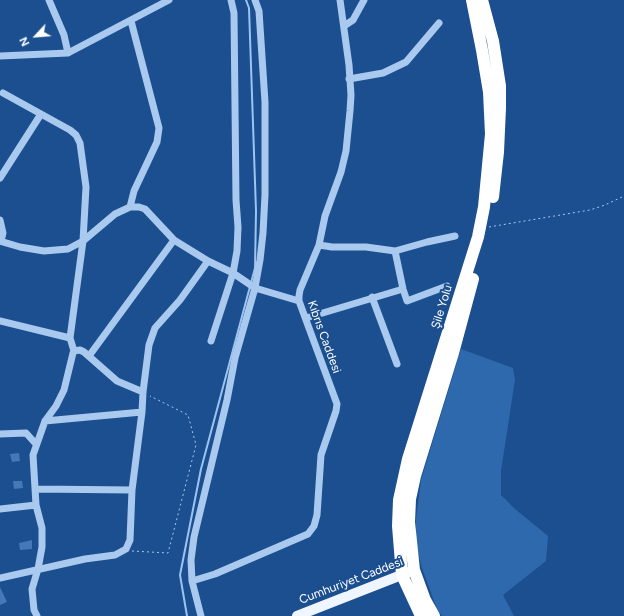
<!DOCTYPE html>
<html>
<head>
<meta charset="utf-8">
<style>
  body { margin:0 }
  #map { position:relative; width:624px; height:616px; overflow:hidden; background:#1b4f8f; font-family:Figtree,sans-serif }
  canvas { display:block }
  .north { position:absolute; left:16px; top:16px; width:40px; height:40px; -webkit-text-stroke:3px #1b4f8f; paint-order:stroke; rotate:244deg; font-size:11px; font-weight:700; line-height:16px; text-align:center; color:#fff }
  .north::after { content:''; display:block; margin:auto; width:14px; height:18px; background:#fff; clip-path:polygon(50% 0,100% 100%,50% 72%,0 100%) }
</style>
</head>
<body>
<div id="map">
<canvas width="624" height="616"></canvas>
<div class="north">N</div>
</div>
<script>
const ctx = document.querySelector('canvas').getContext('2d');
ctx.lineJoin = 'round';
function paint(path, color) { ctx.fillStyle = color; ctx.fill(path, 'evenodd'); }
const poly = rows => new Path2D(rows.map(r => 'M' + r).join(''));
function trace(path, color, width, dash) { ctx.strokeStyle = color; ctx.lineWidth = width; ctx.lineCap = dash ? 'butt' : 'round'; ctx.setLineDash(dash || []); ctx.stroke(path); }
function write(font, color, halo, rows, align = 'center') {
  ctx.font = font + ' Figtree,sans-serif'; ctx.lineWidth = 4; ctx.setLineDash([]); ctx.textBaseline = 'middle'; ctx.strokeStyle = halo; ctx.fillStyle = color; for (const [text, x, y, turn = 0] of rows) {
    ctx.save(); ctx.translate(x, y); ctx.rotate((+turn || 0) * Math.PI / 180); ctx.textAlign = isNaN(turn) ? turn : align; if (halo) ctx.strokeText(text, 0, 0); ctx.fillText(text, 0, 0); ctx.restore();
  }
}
paint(poly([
  [461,349,513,368,515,380,501,471,501,495,515,509,548,536,546,561,503,595,514,616,442,616,437,609,422,568,416,545,416,520,421,480]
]), '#2e69ad');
trace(poly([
  [187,616,180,575,201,469,255,268,256,211,249,8,246,0]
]), '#9cc4f0', 2);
paint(poly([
  [19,453,20,461,12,462,10,454],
  [13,481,22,481,23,488,14,489],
  [32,540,32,549,20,550,19,543],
  [0,587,7,602,0,605]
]), '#4478b7');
trace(poly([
  [489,227,590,210,605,205,624,196],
  [132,551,168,553,196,445,188,415,150,396]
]), '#a9c9ee', 1, [2, 3]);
trace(poly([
  [49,0,64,35,68,53],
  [344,26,353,20,364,0],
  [0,56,68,53,169,0],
  [349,79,383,73,406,62,439,23],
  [3,93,70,130,76,135,80,143,86,187,83,241,70,338,74,351,73,353,64,390,56,406,45,421,33,455,36,505,42,528,42,547,38,569,32,589,34,610,37,616],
  [0,178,41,114],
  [130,207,134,191,157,142,159,128,131,21],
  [0,220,3,233,1,241],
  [0,241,20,247,44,251,68,249,83,241,115,214,130,207,139,207,145,209,174,240,208,261,233,273,255,288,299,301],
  [319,245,332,247,366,247,395,251,427,242,455,236],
  [395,251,403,289,407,301,447,286],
  [372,297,397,364],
  [306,318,403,289],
  [0,321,70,338],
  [211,341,233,273,237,251,238,227,236,200,234,13,231,0],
  [74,351,80,350,84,352,117,381,143,392],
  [89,356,174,240],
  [45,421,142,412],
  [0,434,26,433,36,444],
  [35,489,132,490],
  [0,509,36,505],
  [0,578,85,559,115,555,126,549,130,540,132,490,142,412,143,392,149,345,155,328,180,300,208,261],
  [192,581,215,574,308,534,314,526,317,515,321,455,336,411,337,404,299,301,299,296,300,290,319,245,325,216,341,172,346,151,350,111,351,95,349,65,340,0],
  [201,616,192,581,191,560,194,537,227,400,235,358,255,288,260,260,263,233,265,195,265,102,259,11,255,0]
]), '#a9c9ee', 7);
trace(poly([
  [297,616,409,572]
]), '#f0f6ff', 10);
trace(poly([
  [482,0,493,41,500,86,500,108,498,152,493,197],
  [421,616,402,575,398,526,399,500,408,459,478,237,484,207,491,134,489,92,482,50,472,0],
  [434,616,425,600,414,570,409,522,410,499,415,476,453,353,473,279]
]), '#fff', 12);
write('12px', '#fff', '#1b4f8f', [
  ["Şile Yolu",442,307,-73],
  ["Kıbrıs Caddesi",324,337,70],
  ["Cumhuriyet Caddesi",351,581,-21]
]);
</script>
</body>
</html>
